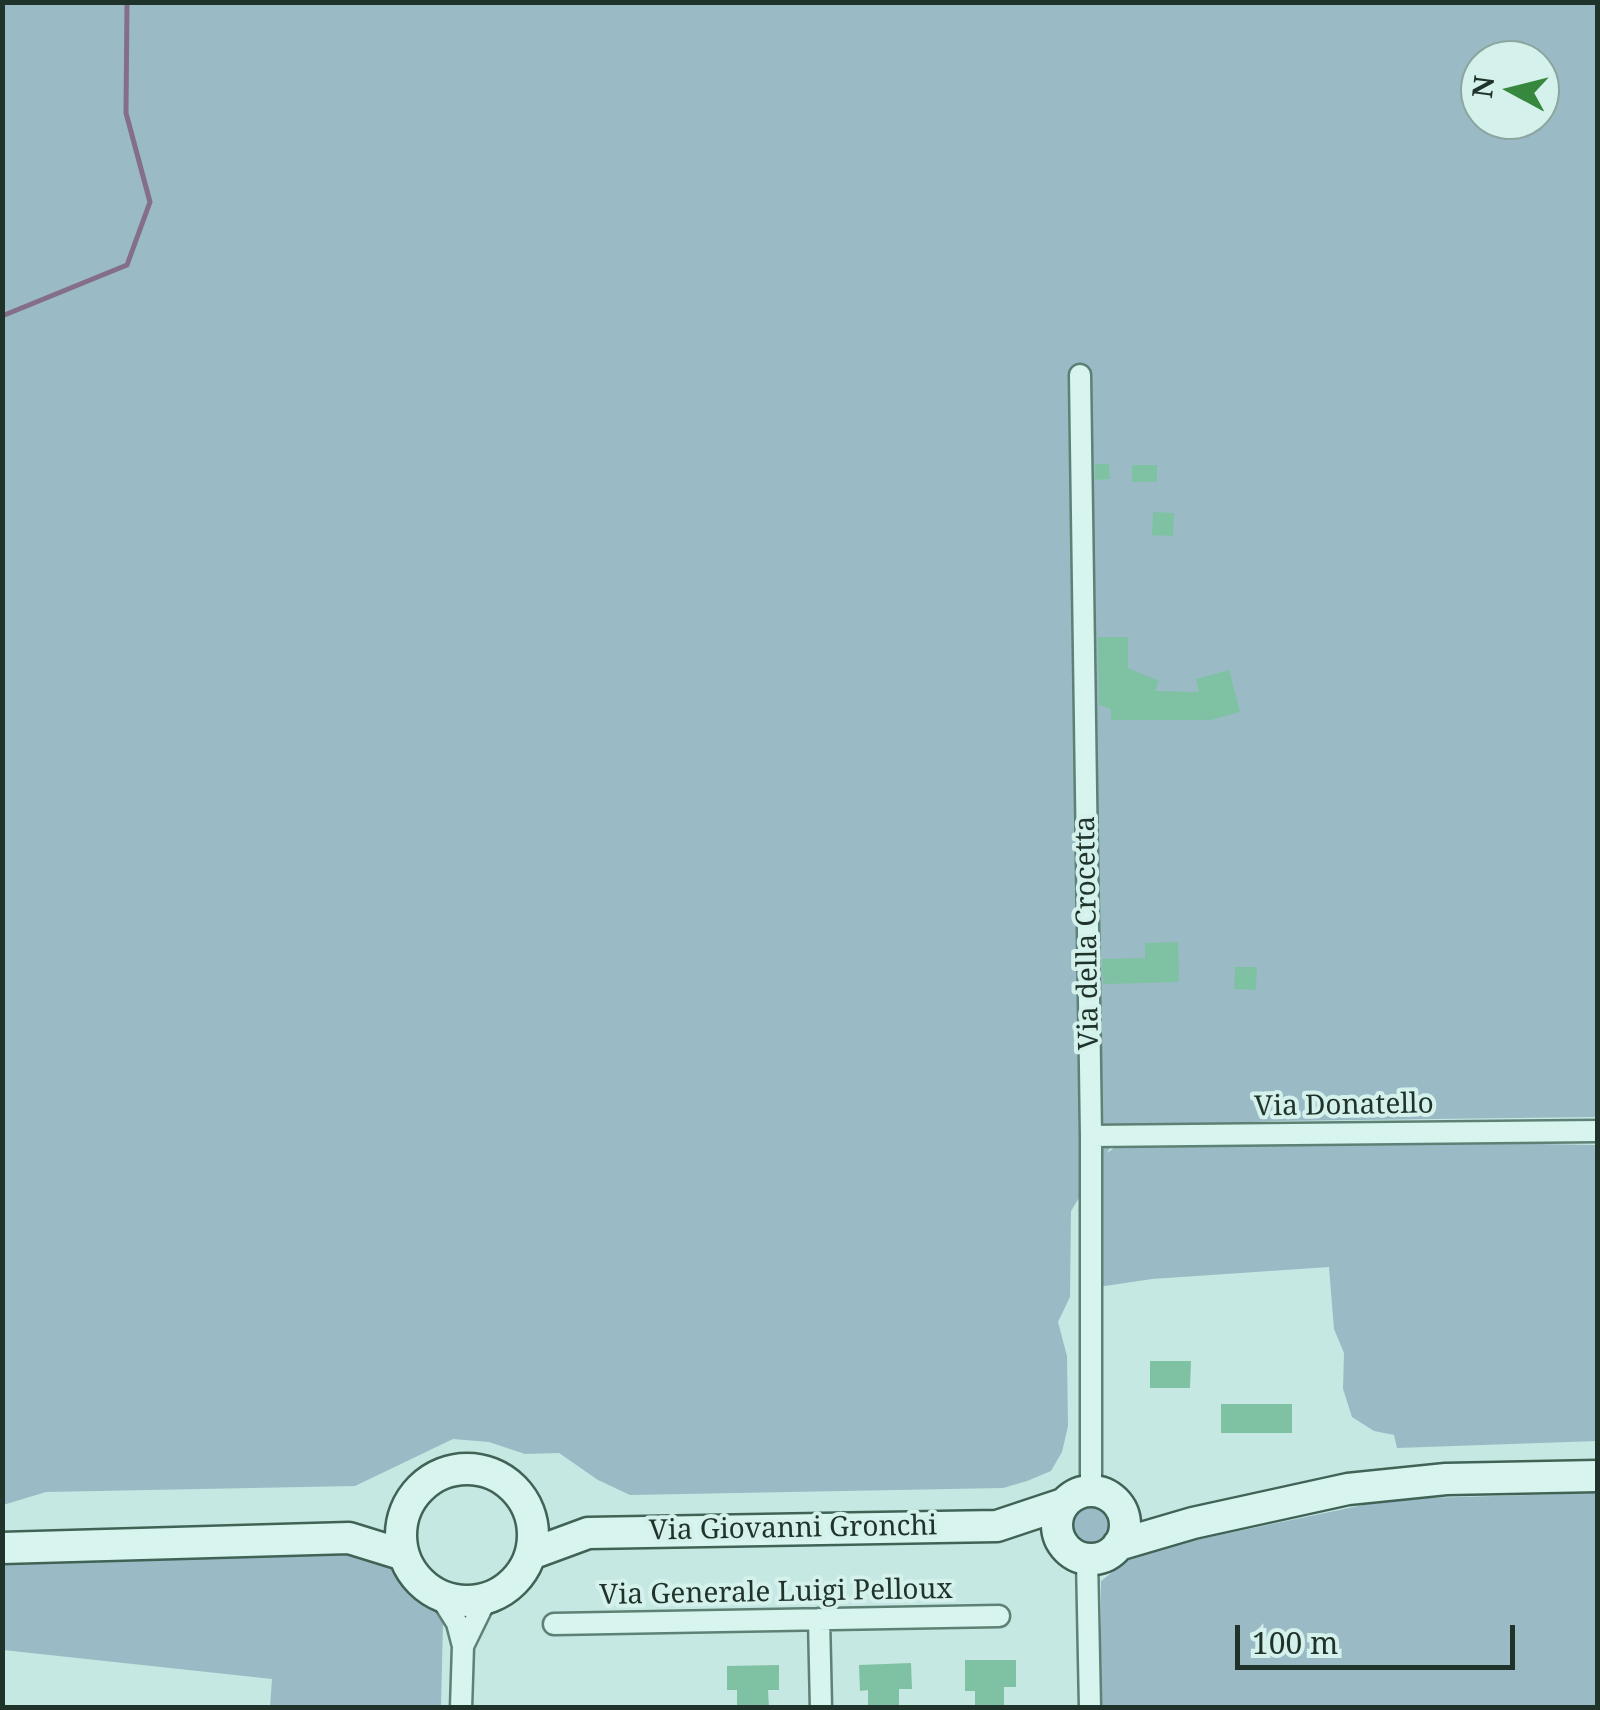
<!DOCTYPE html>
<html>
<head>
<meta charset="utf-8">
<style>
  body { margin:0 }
  #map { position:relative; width:1600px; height:1710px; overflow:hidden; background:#c5e8e2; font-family:"Noto Serif",serif }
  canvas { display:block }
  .frame { position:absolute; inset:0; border:5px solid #1f332b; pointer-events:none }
  .north { position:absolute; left:1460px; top:40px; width:100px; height:100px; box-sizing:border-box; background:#d4f1ec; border:2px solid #8ca59f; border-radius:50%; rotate:277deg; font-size:28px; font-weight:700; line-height:40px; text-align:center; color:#1f332b }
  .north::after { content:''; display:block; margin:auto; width:35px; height:45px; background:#35883e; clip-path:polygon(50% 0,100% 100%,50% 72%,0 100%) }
  .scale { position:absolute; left:1235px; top:1625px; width:280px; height:45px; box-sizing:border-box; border:5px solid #1f332b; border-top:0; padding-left:12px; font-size:30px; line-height:35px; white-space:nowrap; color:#1f332b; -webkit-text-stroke:8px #d4f1ec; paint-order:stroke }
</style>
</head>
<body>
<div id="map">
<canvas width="1600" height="1710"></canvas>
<div class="frame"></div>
<div class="north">N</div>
<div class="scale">100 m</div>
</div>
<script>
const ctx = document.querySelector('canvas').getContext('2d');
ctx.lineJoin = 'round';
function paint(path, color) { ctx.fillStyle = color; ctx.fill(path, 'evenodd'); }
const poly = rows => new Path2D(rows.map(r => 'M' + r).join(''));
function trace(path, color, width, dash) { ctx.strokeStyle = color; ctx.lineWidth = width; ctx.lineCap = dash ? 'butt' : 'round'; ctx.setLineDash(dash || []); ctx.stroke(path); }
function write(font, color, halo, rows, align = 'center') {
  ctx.font = font + ' "Noto Serif",serif'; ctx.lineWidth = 8; ctx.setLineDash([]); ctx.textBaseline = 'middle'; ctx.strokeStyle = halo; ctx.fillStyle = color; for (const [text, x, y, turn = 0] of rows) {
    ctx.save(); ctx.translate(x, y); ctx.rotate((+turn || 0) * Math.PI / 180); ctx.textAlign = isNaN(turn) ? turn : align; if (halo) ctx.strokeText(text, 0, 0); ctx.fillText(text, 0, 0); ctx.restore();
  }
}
paint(poly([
  [3,3,1597,3,1597,1117,1278,1121,1123,1127,1107,1153,1122,1142,1264,1139,1597,1145,1597,1441,1397,1448,1394,1435,1374,1431,1352,1417,1343,1389,1344,1353,1334,1329,1329,1267,1152,1279,1098,1287,1095,1172,1071,1211,1070,1297,1058,1322,1067,1356,1068,1426,1062,1452,1051,1471,1027,1481,1003,1488,630,1495,598,1480,559,1453,525,1454,489,1442,453,1439,355,1486,46,1492,3,1505],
  [1480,60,1540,60,1540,120,1480,120],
  [1597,1493,1597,1707,1101,1707,1101,1581,1138,1552,1392,1499],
  '1072 1527a19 19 0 1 1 38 0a19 19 0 1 1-38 0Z',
  [327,1554,378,1554,392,1565,404,1583,432,1606,443,1622,441,1707,270,1707,272,1679,3,1650,3,1562]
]), '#9abbc5');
trace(poly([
  [2,316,127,265,150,202,126,113,127,2]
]), '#856e89', 5);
paint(poly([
  [1095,464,1109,464,1110,479,1095,480],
  [1132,465,1157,465,1157,482,1132,482],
  [1153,512,1174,513,1173,536,1152,535],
  [1098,637,1128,637,1128,668,1159,681,1155,691,1199,692,1196,679,1229,670,1240,712,1211,720,1111,720,1111,709,1099,705],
  [1178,942,1179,982,1103,984,1102,959,1145,958,1145,943],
  [1235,967,1257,967,1256,990,1234,989],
  [1150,1361,1191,1361,1190,1388,1150,1388],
  [1221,1404,1292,1404,1292,1433,1221,1433],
  [965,1660,1016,1660,1016,1687,1004,1687,1004,1708,975,1708,975,1691,965,1691],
  [911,1663,912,1689,899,1689,899,1708,868,1708,868,1690,860,1691,859,1665],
  [779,1665,779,1690,768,1690,769,1708,737,1708,737,1690,727,1690,727,1666]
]), '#7fc2a3');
const street = poly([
  [1080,375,1091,1136,1091,1491],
  [1091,1136,1598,1131],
  [1087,1559,1090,1708],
  [440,1596,457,1623,463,1646,461,1708],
  [819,1619,821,1708],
  [554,1624,999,1616],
  [463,1646,486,1599]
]);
const secondary = poly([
  '401 1535a66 66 0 1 1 132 0a66 66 0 1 1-132 0Z',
  '1057 1525a34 34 0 1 1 68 0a34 34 0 1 1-68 0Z',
  [1118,1545,1193,1523,1348,1489,1446,1479,1598,1476],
  [2,1548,349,1538,404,1555],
  [531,1554,588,1533,997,1526,1063,1504]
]);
trace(street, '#5d8174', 25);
trace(secondary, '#406356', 35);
trace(street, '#d7f4ef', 20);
trace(secondary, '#d7f4ef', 30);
write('28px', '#1f332b', '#d4f1ec', [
  ["Via della Crocetta",1088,933,-91],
  ["Via Donatello",1344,1106,-1],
  ["Via Giovanni Gronchi",793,1529,-1],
  ["Via Generale Luigi Pelloux",776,1593,-1]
]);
</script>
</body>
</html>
